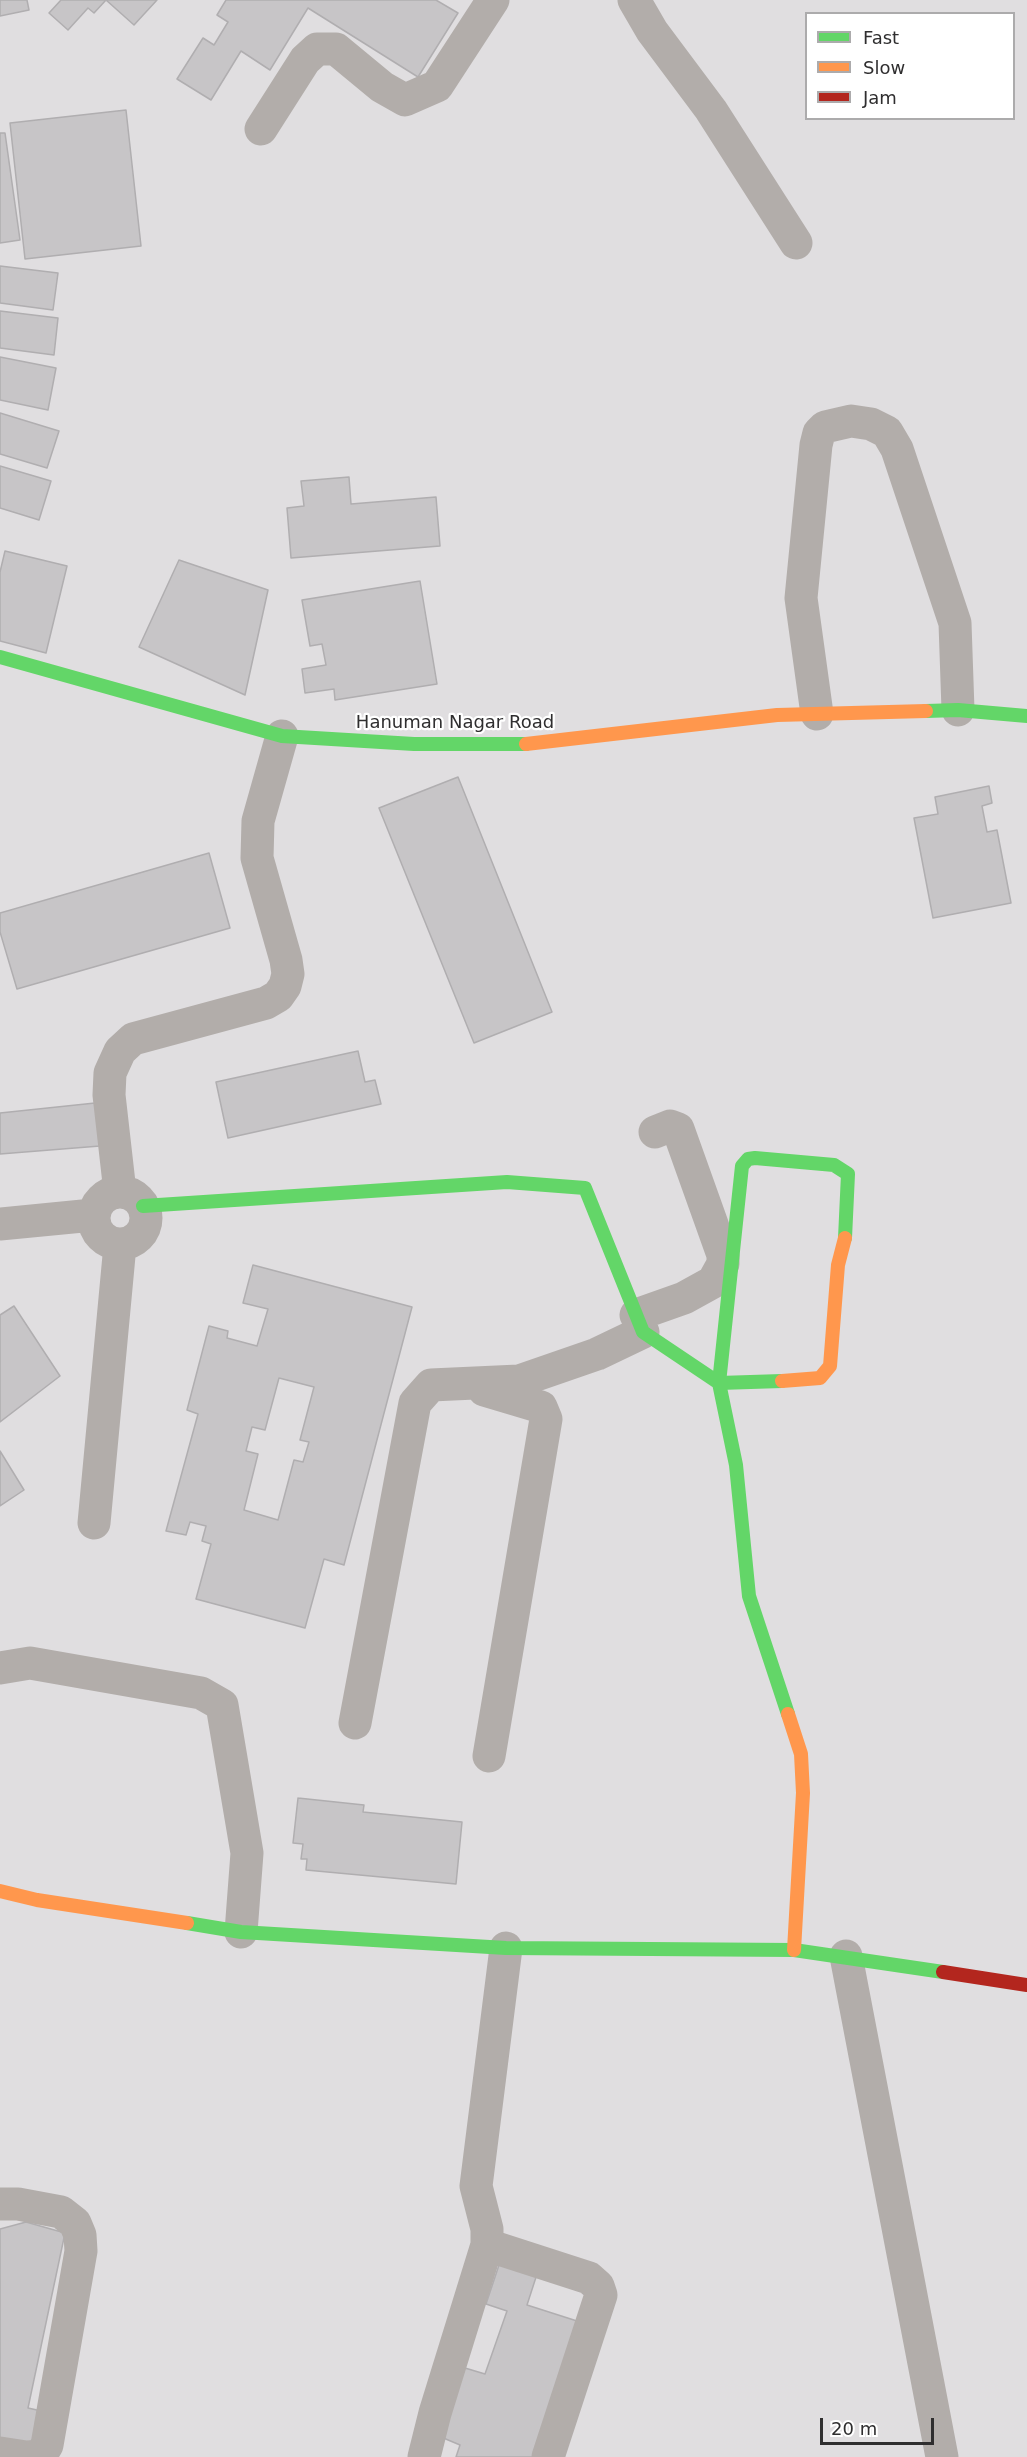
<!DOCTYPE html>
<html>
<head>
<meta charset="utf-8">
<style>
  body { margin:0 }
  #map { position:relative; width:1027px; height:2457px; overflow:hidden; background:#e0dee0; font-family:"DejaVu Sans",sans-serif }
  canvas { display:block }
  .legend { position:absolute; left:805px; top:12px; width:210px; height:108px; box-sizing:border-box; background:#fff; border:2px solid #acabac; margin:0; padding:8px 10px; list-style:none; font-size:18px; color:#2f2e2f }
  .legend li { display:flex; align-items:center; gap:12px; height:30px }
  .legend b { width:30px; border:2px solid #acabac }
  .scale { position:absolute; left:820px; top:2418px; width:114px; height:27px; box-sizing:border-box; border:3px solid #2f2e2f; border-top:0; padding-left:8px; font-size:18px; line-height:21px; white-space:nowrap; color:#2f2e2f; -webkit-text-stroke:4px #fff; paint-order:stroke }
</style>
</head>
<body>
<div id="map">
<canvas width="1027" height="2457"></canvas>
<ul class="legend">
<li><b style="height:8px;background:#63d668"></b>Fast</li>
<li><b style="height:8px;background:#ff974d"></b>Slow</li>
<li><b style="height:8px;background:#b3261e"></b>Jam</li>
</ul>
<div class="scale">20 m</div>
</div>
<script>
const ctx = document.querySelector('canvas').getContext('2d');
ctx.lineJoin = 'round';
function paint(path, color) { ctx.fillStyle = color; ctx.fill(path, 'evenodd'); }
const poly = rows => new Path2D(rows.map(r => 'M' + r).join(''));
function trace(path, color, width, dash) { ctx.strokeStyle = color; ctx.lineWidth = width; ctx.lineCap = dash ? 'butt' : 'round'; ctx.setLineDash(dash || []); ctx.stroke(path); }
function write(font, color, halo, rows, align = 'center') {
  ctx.font = font + ' "DejaVu Sans",sans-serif'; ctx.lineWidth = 4.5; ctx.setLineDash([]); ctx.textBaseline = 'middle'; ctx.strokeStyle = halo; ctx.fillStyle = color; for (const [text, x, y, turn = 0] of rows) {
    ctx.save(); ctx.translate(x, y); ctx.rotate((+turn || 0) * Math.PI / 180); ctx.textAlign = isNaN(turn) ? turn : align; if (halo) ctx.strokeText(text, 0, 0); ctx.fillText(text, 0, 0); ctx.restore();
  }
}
const building = poly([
  [0,0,27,0,29,10,0,16,0,0],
  [61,0,106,0,94,13,88,8,68,30,49,13,61,0],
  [106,0,157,0,134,25,106,0],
  [226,0,436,0,458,13,418,77,308,8,270,70,241,51,211,100,177,79,203,38,214,45,228,22,217,15,226,0],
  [126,110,141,246,25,259,10,123,126,110],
  [0,133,5,133,20,240,0,243,0,133],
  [0,266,58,273,53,310,0,303,0,266],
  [0,311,58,318,54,355,0,348,0,311],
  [0,357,56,368,48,410,0,400,0,357],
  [0,413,59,431,47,468,0,454,0,413],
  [0,466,51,481,39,520,0,508,0,466],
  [349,477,351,504,436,497,440,546,291,558,287,508,304,506,301,481,349,477],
  [5,551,67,566,46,653,0,641,0,572,5,551],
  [179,560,268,590,245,695,139,647,179,560],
  [420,581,437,684,335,700,334,689,305,693,302,669,326,665,322,644,310,646,302,600,420,581],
  [458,777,552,1012,474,1043,379,808,458,777],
  [989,786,992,803,982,806,987,832,997,830,1011,903,933,918,914,818,938,814,935,797,989,786],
  [209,853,230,928,17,989,0,932,0,913,209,853],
  [358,1051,365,1082,375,1080,381,1104,228,1138,216,1082,358,1051],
  [95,1103,100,1146,0,1154,0,1113,95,1103],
  [253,1265,412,1307,344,1565,324,1559,305,1628,196,1599,211,1544,202,1541,206,1526,190,1522,186,1535,166,1531,198,1414,187,1410,209,1326,228,1331,227,1338,257,1346,268,1309,243,1303,253,1265],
  [279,1378,314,1387,300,1440,309,1442,303,1462,294,1460,278,1520,244,1510,258,1454,246,1451,252,1427,265,1430,279,1378],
  [14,1306,60,1376,0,1422,0,1315,14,1306],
  [0,1451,24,1490,0,1506,0,1451],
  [298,1798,364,1805,363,1812,462,1822,456,1884,306,1870,307,1859,301,1859,303,1844,293,1843,298,1798],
  [26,2222,65,2233,28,2408,46,2412,39,2446,0,2438,0,2229,26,2222],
  [501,2259,538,2271,527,2305,577,2321,537,2457,456,2457,460,2445,441,2437,465,2368,485,2374,507,2311,486,2304,501,2259]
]);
paint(building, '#c7c5c7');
trace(building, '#b0aeb0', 1.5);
trace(poly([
  [634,0,652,31,711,110,796,243],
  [261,129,305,60,317,49,336,49,382,87,405,100,437,86,493,0],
  [817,714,801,598,816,445,819,433,825,427,851,421,871,424,887,432,897,449,955,623,958,710],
  '94 1218a26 26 0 1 1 52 0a26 26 0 1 1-52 0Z',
  [120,1192,109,1095,110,1073,120,1051,133,1039,266,1003,278,996,285,986,288,974,286,960,257,858,258,821,282,736],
  [0,1224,93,1215],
  [636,1315,684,1298,713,1282,723,1264,723,1255,678,1129,670,1126,655,1132],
  [484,1390,541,1407,546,1419,489,1756],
  [94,1523,120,1245],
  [0,1668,30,1663,201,1693,222,1705,247,1853,241,1932],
  [355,1723,415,1403,431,1385,519,1381,597,1354,643,1332],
  [846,1956,942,2457],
  [0,2204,18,2204,61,2212,75,2223,80,2235,81,2251,47,2445,41,2455,29,2457],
  [487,2245,589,2278,598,2286,601,2295,548,2457],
  [0,2453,26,2457],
  [424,2457,435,2413,487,2245,487,2229,476,2186,506,1948]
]), '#b2adaa', 33);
trace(poly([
  [0,657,282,736,414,744,526,744],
  [926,711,958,710,1027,716],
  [143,1206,507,1182,585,1188,643,1332,719,1383,782,1381],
  [788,1714,749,1596,736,1465,719,1383,742,1166,748,1159,755,1158,834,1165,848,1174,845,1238],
  [187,1923,241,1932,506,1948,794,1950,943,1972]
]), '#63d668', 14);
trace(poly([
  [526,744,777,715,926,711],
  [782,1381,820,1378,830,1366,838,1265,845,1238],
  [788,1714,801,1754,803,1793,794,1950],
  [0,1891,37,1900,187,1923]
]), '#ff974d', 14);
trace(poly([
  [943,1972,1027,1985]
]), '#b3261e', 14);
write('18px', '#2f2e2f', '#fff', [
  ["Hanuman Nagar Road",455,723]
]);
</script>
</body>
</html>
